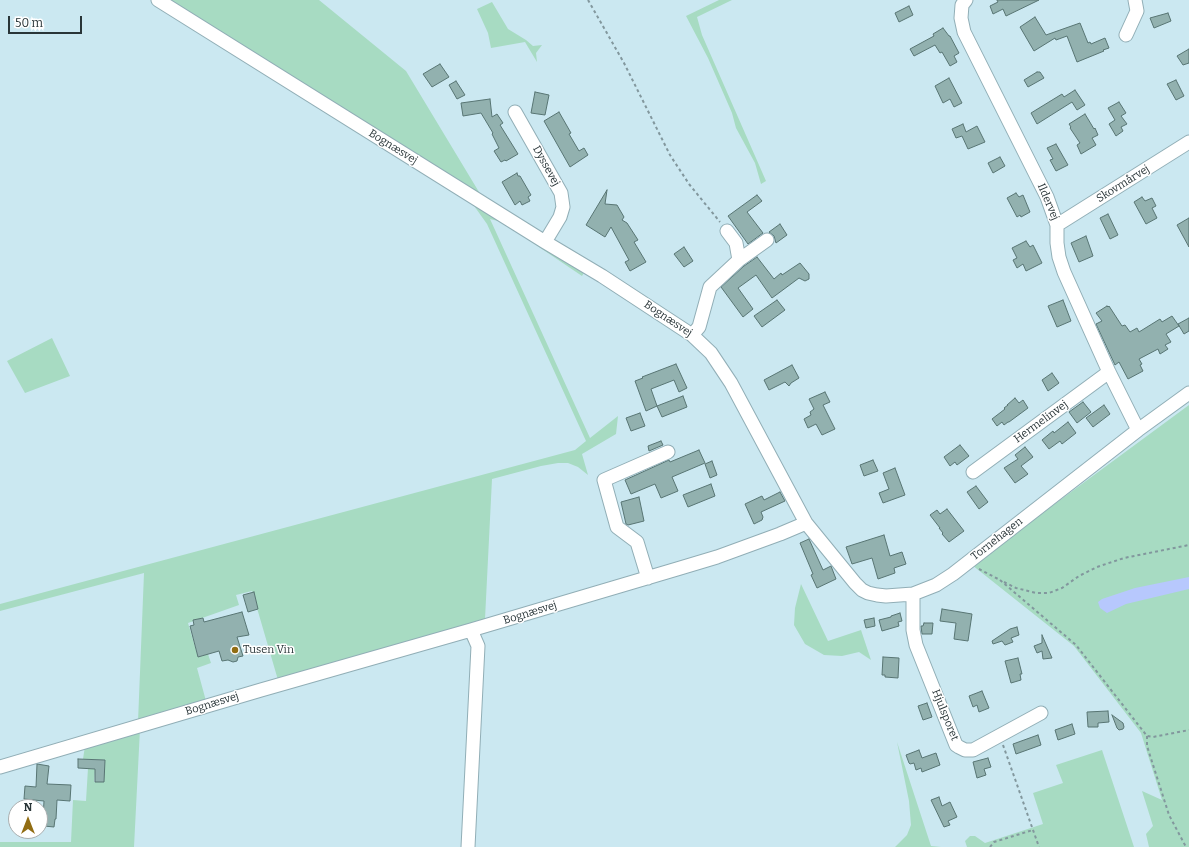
<!DOCTYPE html>
<html>
<head>
<meta charset="utf-8">
<style>
  body { margin:0 }
  #map { position:relative; width:1189px; height:847px; overflow:hidden; background:#cbe8f1; font-family:Bitter,serif }
  canvas { display:block }
  .north { position:absolute; left:8px; top:799px; width:40px; height:40px; box-sizing:border-box; background:#fff; border:1px solid #a9aeaf; border-radius:50%; rotate:0deg; font-size:11px; font-weight:700; line-height:16px; text-align:center; color:#293538 }
  .north::after { content:''; display:block; margin:auto; width:14px; height:18px; background:#916d13; clip-path:polygon(50% 0,100% 100%,50% 72%,0 100%) }
  .scale { position:absolute; left:8px; top:16px; width:74px; height:18px; box-sizing:border-box; border:2px solid #293538; border-top:0; padding-left:5px; font-size:12px; line-height:14px; white-space:nowrap; color:#293538; -webkit-text-stroke:3px #fff; paint-order:stroke }
</style>
</head>
<body>
<div id="map">
<canvas width="1189" height="847"></canvas>
<div class="north">N</div>
<div class="scale">50 m</div>
</div>
<script>
const ctx = document.querySelector('canvas').getContext('2d');
ctx.lineJoin = 'round';
function paint(path, color) { ctx.fillStyle = color; ctx.fill(path, 'evenodd'); }
const poly = rows => new Path2D(rows.map(r => 'M' + r).join(''));
function trace(path, color, width, dash) { ctx.strokeStyle = color; ctx.lineWidth = width; ctx.lineCap = dash ? 'butt' : 'round'; ctx.setLineDash(dash || []); ctx.stroke(path); }
function write(font, color, halo, rows, align = 'center') {
  ctx.font = font + ' Bitter,serif'; ctx.lineWidth = 3; ctx.setLineDash([]); ctx.textBaseline = 'middle'; ctx.strokeStyle = halo; ctx.fillStyle = color; for (const [text, x, y, turn = 0] of rows) {
    ctx.save(); ctx.translate(x, y); ctx.rotate((+turn || 0) * Math.PI / 180); ctx.textAlign = isNaN(turn) ? turn : align; if (halo) ctx.strokeText(text, 0, 0); ctx.fillText(text, 0, 0); ctx.restore();
  }
}
paint(poly([
  [168,0,319,0,406,71,482,197],
  [719,0,732,0,697,17,702,35,766,181,761,184,755,163,736,128,732,113,708,58,686,16],
  [492,2,508,29,526,40,533,46,542,45,536,53,537,62,525,42,491,48,488,33,477,9],
  [472,203,585,271,582,276,502,222,490,219,590,438,618,416,616,434,582,454,588,475,578,467,568,463,558,463,541,466,492,479,485,619,278,680,252,591,236,595,239,605,188,623,198,657,208,654,211,663,197,668,206,701,138,722,144,573,0,611,0,604,575,450,586,441,487,224],
  [52,338,70,376,25,393,7,361],
  [1189,405,1189,847,1149,847,1146,834,1153,826,1142,791,1162,800,1141,733,1074,646,972,565],
  [801,584,828,641,861,630,871,660,859,652,842,656,824,655,805,644,794,625,795,608],
  [140,729,134,847,0,847,0,842,71,842,73,800,86,801,88,768,95,769,94,782,103,782,105,760,83,759,85,746],
  [897,742,931,846,941,847,895,847,907,835,911,825,909,801],
  [1102,750,1134,847,967,847,965,841,970,836,975,836,985,843,1043,824,1033,793,1063,783,1056,765]
]), '#a7dbc2');
paint(poly([
  [1189,577,1189,589,1126,604,1107,613,1100,608,1098,602,1102,599,1135,588]
]), '#b7c8fd');
const building = poly([
  [997,0,1039,0,1006,16,1003,9,993,14,990,6,998,2,997,0],
  [909,6,913,15,899,22,895,13,909,6],
  [1168,13,1171,21,1154,28,1150,18,1168,13],
  [1035,17,1046,35,1080,23,1088,43,1090,42,1091,44,1105,38,1109,48,1103,50,1104,51,1077,62,1067,36,1056,40,1055,38,1034,51,1020,27,1035,17],
  [943,28,949,36,950,36,959,53,954,56,957,62,950,66,942,52,940,53,935,45,914,56,910,49,934,36,933,34,943,28],
  [1189,49,1189,63,1183,65,1177,56,1189,49],
  [440,64,449,77,432,87,423,74,440,64],
  [1037,72,1040,72,1044,78,1028,87,1024,80,1037,72],
  [949,78,962,103,954,107,950,99,943,103,935,86,949,78],
  [1176,80,1184,96,1176,100,1167,84,1176,80],
  [456,81,465,95,457,99,449,85,456,81],
  [1075,90,1085,105,1077,110,1072,102,1037,124,1031,113,1062,94,1064,97,1075,90],
  [535,92,549,95,545,115,531,113,535,92],
  [490,99,492,117,497,114,503,123,500,125,518,154,506,161,505,160,501,162,494,151,499,148,492,134,493,133,481,113,463,116,461,103,490,99],
  [1119,102,1126,113,1121,116,1127,124,1121,127,1123,131,1116,136,1109,124,1115,120,1108,108,1119,102],
  [559,112,571,133,569,134,579,151,584,148,588,155,570,167,544,121,559,112],
  [1085,114,1094,129,1095,128,1098,135,1092,138,1096,145,1081,154,1077,145,1080,143,1070,128,1071,127,1069,124,1085,114],
  [963,124,966,132,977,126,985,142,968,149,962,136,956,138,952,129,963,124],
  [1056,144,1068,165,1056,171,1050,160,1053,159,1047,148,1056,144],
  [1000,157,1005,166,993,173,988,163,1000,157],
  [517,173,518,176,520,176,531,195,528,197,530,201,522,205,520,201,515,205,502,182,517,173],
  [607,190,605,204,617,205,624,217,622,220,627,223,638,240,634,242,646,262,630,271,625,262,629,260,611,227,605,237,586,225,607,190],
  [1016,193,1019,197,1023,195,1030,212,1021,217,1020,215,1017,217,1007,198,1016,193],
  [757,195,762,201,747,212,763,233,748,244,728,216,757,195],
  [1142,197,1145,201,1152,198,1156,206,1152,208,1157,218,1146,224,1134,202,1142,197],
  [1108,214,1118,235,1110,239,1100,218,1108,214],
  [1189,218,1189,247,1177,225,1189,218],
  [780,224,787,235,776,243,774,236,769,232,780,224],
  [1086,236,1093,256,1079,262,1071,243,1086,236],
  [1026,241,1030,247,1033,245,1042,263,1026,271,1023,264,1017,268,1013,260,1017,258,1012,248,1026,241],
  [684,247,693,261,684,267,674,254,684,247],
  [757,257,774,279,781,273,782,275,800,263,809,274,809,279,805,281,799,278,772,298,756,275,738,288,753,309,743,317,721,287,744,266,757,257],
  [777,300,785,310,762,327,754,316,777,300],
  [1063,300,1071,321,1057,327,1048,306,1063,300],
  [1107,306,1108,307,1109,306,1122,326,1125,325,1130,332,1137,328,1139,332,1160,319,1162,322,1172,316,1179,326,1166,334,1171,342,1165,345,1168,349,1160,354,1158,349,1139,359,1142,364,1140,365,1143,371,1128,379,1119,362,1115,365,1096,324,1102,321,1096,313,1107,306],
  [1189,318,1189,331,1184,334,1178,324,1189,318],
  [676,364,687,388,679,392,674,380,651,389,657,406,646,411,635,381,643,378,642,377,676,364],
  [792,365,799,378,791,383,789,386,785,382,769,390,764,380,792,365],
  [1052,373,1059,383,1048,391,1042,380,1052,373],
  [825,392,830,402,823,405,835,429,822,435,816,424,808,428,804,419,811,415,810,412,814,409,809,399,825,392],
  [683,396,687,407,662,417,657,406,683,396],
  [1015,398,1019,403,1023,400,1028,408,1009,422,1008,422,1004,425,1002,422,997,426,992,419,1005,409,1004,408,1008,405,1007,405,1015,398],
  [1083,402,1091,412,1077,423,1069,412,1083,402],
  [1104,405,1110,414,1093,427,1086,418,1104,405],
  [640,413,645,426,631,431,626,418,640,413],
  [1068,422,1076,433,1062,444,1060,441,1049,449,1042,440,1053,431,1054,433,1068,422],
  [661,441,663,445,649,451,648,446,661,441],
  [960,445,969,456,957,465,955,462,950,466,944,457,960,445],
  [1025,447,1033,457,1021,466,1028,474,1015,483,1004,468,1018,459,1015,455,1025,447],
  [699,450,705,463,672,477,678,491,661,498,655,484,631,494,625,480,669,460,670,462,699,450],
  [873,460,878,471,864,476,860,465,873,460],
  [712,461,717,475,710,478,705,464,712,461],
  [895,468,905,495,883,503,879,493,889,489,883,473,895,468],
  [711,484,715,496,688,507,683,495,711,484],
  [976,486,988,502,979,509,967,492,976,486],
  [780,492,785,501,761,512,763,517,762,520,754,524,745,504,762,496,764,500,780,492],
  [639,497,644,521,628,525,626,524,621,502,639,497],
  [947,509,964,531,949,542,942,534,943,533,939,528,940,528,930,515,937,510,940,514,947,509],
  [884,535,890,556,902,552,906,564,894,568,895,573,878,579,872,558,852,564,846,547,884,535],
  [809,539,823,570,831,566,836,579,817,588,811,575,813,574,800,543,809,539],
  [254,592,258,609,248,612,243,595,254,592],
  [942,609,972,614,968,641,954,639,956,623,940,621,942,609],
  [242,612,249,635,237,637,243,656,238,657,237,661,233,662,228,660,222,661,219,651,198,657,190,626,194,625,193,620,203,618,204,622,242,612],
  [900,613,902,621,898,622,899,626,882,631,879,620,891,617,891,616,900,613],
  [874,618,875,626,866,628,864,620,874,618],
  [924,623,933,623,932,634,922,634,921,626,923,626,924,623],
  [1017,627,1019,635,1011,638,1013,642,1005,645,1002,641,993,644,992,641,1010,629,1017,627],
  [1042,635,1052,658,1043,659,1042,651,1037,653,1034,646,1042,643,1042,635],
  [883,657,899,658,898,678,885,677,885,675,882,675,883,657],
  [1018,658,1022,674,1020,674,1021,680,1011,683,1005,661,1018,658],
  [982,691,989,708,979,712,977,705,973,707,969,696,982,691],
  [927,703,932,717,923,720,918,706,927,703],
  [1108,711,1109,722,1098,723,1098,727,1088,727,1087,712,1108,711],
  [1112,715,1123,723,1124,727,1123,729,1119,730,1117,728,1112,715],
  [1072,724,1075,734,1058,740,1055,730,1072,724],
  [1038,735,1041,745,1016,754,1013,744,1038,735],
  [919,750,922,758,936,753,940,765,922,772,921,768,916,770,914,763,910,764,909,763,906,755,919,750],
  [988,758,991,767,984,769,986,775,977,778,973,762,988,758],
  [78,759,105,760,104,782,95,782,95,769,78,768,78,759],
  [37,764,49,766,47,784,71,785,70,801,57,800,56,819,55,819,54,827,44,826,44,818,43,818,44,801,24,799,25,786,36,787,37,764],
  [939,797,942,806,950,802,957,817,948,821,950,825,944,827,931,800,939,797]
]);
paint(building, '#92b1af');
trace(building, '#587573', 1);
const minor = poly([
  [966,0,962,5,961,18,964,32,1047,197,1057,225,1057,243,1059,257,1064,272,1109,372,1138,430],
  [1126,35,1137,11,1135,0],
  [515,112,561,193,563,207,560,217,545,242],
  [1057,225,1189,142],
  [739,260,767,240],
  [692,335,699,327,710,287,739,260,736,243,727,231],
  [973,472,1109,372],
  [806,523,855,583,862,590,868,593,877,595,886,596,913,594,936,585,953,574,1138,430,1189,393],
  [648,578,637,542,617,527,604,480,668,452],
  [913,594,913,630,916,645,956,745,959,747,965,750,973,750,1041,713],
  [0,767,261,690,471,630,677,569,717,557,780,534,806,523,731,383,711,353,692,335,602,276,545,242,158,0],
  [468,847,478,646,471,630]
]);
trace(minor, '#91aeb6', 15);
trace(poly([
  [588,0,624,63,670,155,689,184,720,222],
  [979,569,1000,580],
  [1000,580,1076,645,1147,736,1153,737,1189,730],
  [1004,582,1016,588,1036,593,1049,593,1062,588,1079,576,1097,567,1124,558,1189,545],
  [1147,736,1147,746,1169,815,1186,847],
  [1003,745,1039,847],
  [990,847,994,842,1033,830]
]), '#82979d', 2, [3, 3]);
trace(minor, '#fff', 13);
for (const [x, y, r, color] of [
  [235,650,4,"#916d13"]
]) { const dot = new Path2D(); dot.arc(x, y, r, 0, 2 * Math.PI); ctx.fillStyle = color; ctx.fill(dot); trace(dot, '#fff', 1.5); }
write('11px', '#293538', '#fff', [
  ["Bognæsvej",393,147,32],
  ["Dyssevej",546,166,61],
  ["Skovmårvej",1123,184,-32],
  ["Ildervej",1048,202,67],
  ["Bognæsvej",668,319,34],
  ["Hermelinvej",1041,422,-36],
  ["Tornehagen",997,539,-38],
  ["Bognæsvej",530,613,-17],
  ["Bognæsvej",212,704,-17],
  ["Hjulsporet",945,715,68]
]);
write('11px', '#293538', '#fff', [
  ["Tusen Vin",243,650]
], 'left');
</script>
</body>
</html>
